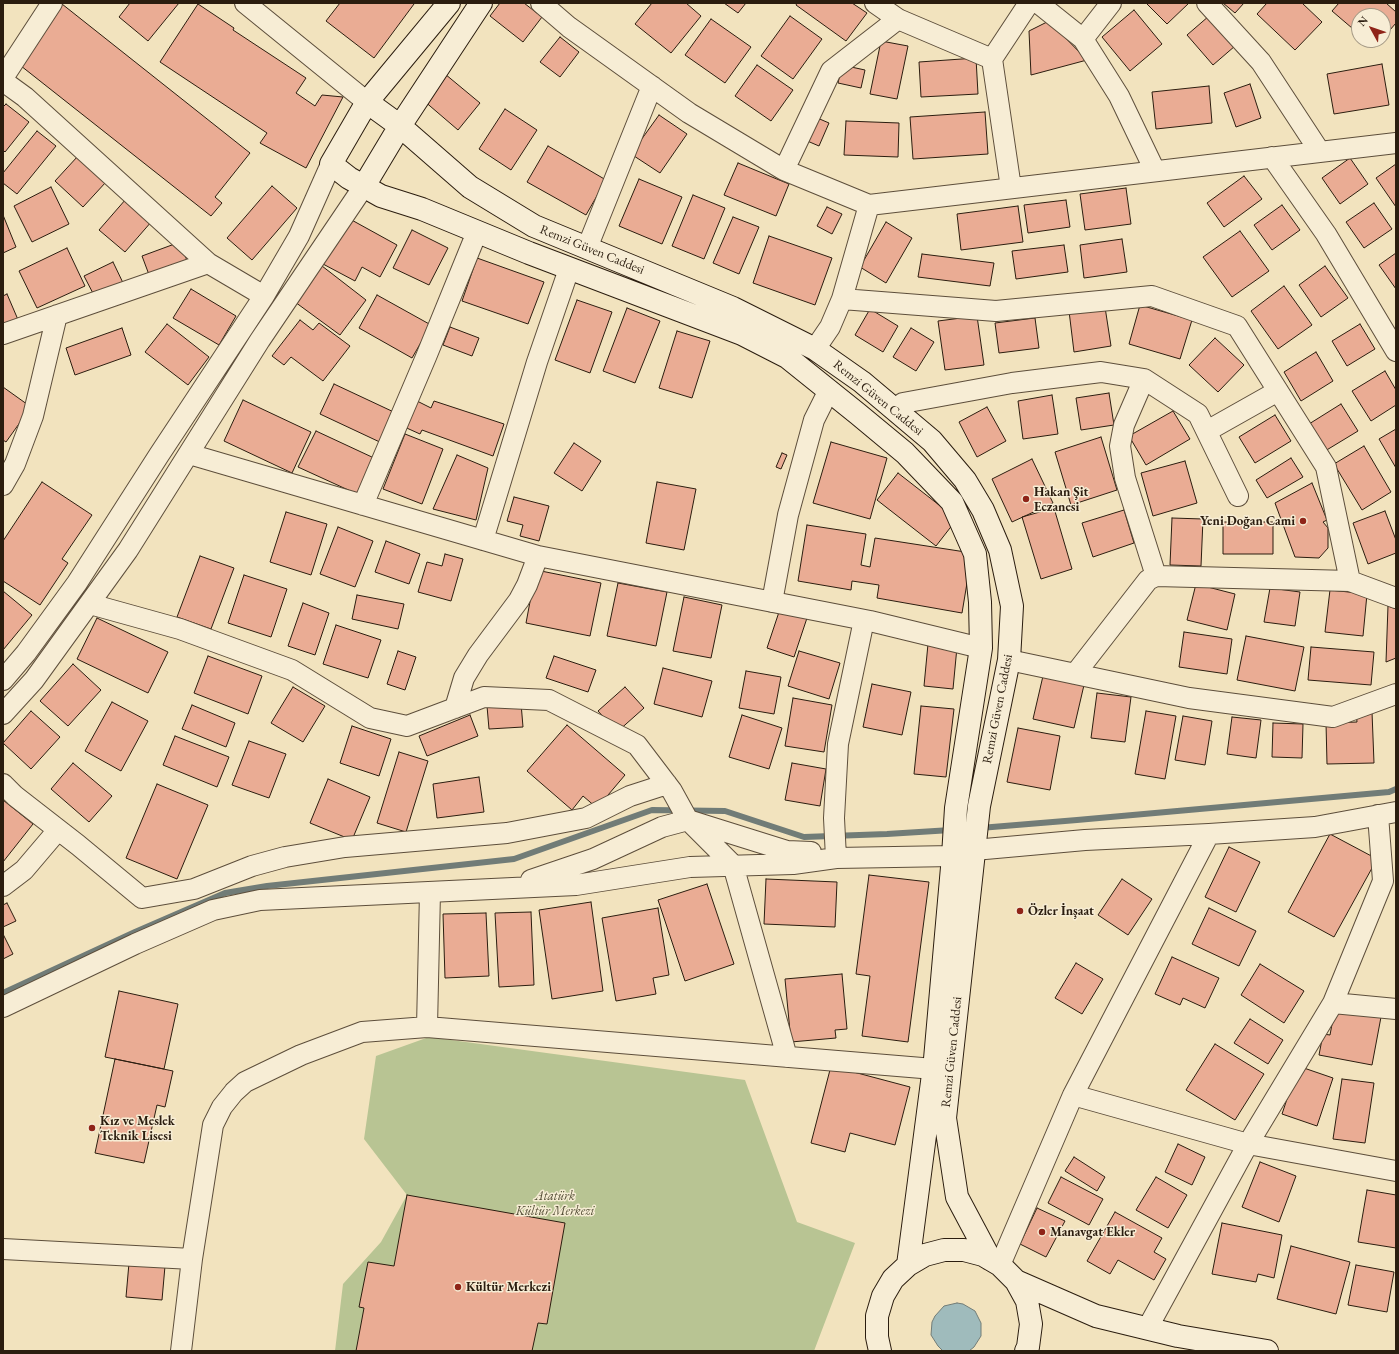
<!DOCTYPE html>
<html>
<head>
<meta charset="utf-8">
<style>
  body { margin:0 }
  #map { position:relative; width:1399px; height:1354px; overflow:hidden; background:#f2e3be; font-family:"EB Garamond",serif }
  canvas { display:block }
  .frame { position:absolute; inset:0; border:4px solid #2b1d0f; pointer-events:none }
  .north { position:absolute; left:1351px; top:8px; width:40px; height:40px; box-sizing:border-box; background:#f7edd5; border:1px solid #a59a86; border-radius:50%; rotate:310deg; font-size:11px; font-weight:700; line-height:16px; text-align:center; color:#2b1d0f }
  .north::after { content:''; display:block; margin:auto; width:14px; height:18px; background:#8f2418; clip-path:polygon(50% 0,100% 100%,50% 72%,0 100%) }
</style>
</head>
<body>
<div id="map">
<canvas width="1399" height="1354"></canvas>
<div class="frame"></div>
<div class="north">N</div>
</div>
<script>
const ctx = document.querySelector('canvas').getContext('2d');
ctx.lineJoin = 'round';
function paint(path, color) { ctx.fillStyle = color; ctx.fill(path, 'evenodd'); }
const poly = rows => new Path2D(rows.map(r => 'M' + r).join(''));
function trace(path, color, width, dash) { ctx.strokeStyle = color; ctx.lineWidth = width; ctx.lineCap = dash ? 'butt' : 'round'; ctx.setLineDash(dash || []); ctx.stroke(path); }
function write(font, color, halo, rows, align = 'center') {
  ctx.font = font + ' "EB Garamond",serif'; ctx.lineWidth = 3; ctx.setLineDash([]); ctx.textBaseline = 'middle'; ctx.strokeStyle = halo; ctx.fillStyle = color; for (const [text, x, y, turn = 0] of rows) {
    ctx.save(); ctx.translate(x, y); ctx.rotate((+turn || 0) * Math.PI / 180); ctx.textAlign = isNaN(turn) ? turn : align; if (halo) ctx.strokeText(text, 0, 0); ctx.fillText(text, 0, 0); ctx.restore();
  }
}
paint(poly([
  [429,1037,745,1080,797,1222,855,1243,814,1351,335,1351,343,1284,381,1242,407,1195,364,1139,376,1056]
]), '#b8c493');
const water = poly([
  [957,1303,963,1304,975,1311,981,1323,981,1336,974,1347,969,1351,943,1351,938,1346,931,1335,932,1322,935,1316,944,1306,957,1303]
]);
paint(water, '#9fbbbc');
trace(water, '#717c77', 1);
trace(poly([
  [980,828,1077,820,1389,792,1396,789],
  [3,993,135,932,225,893,267,886,514,859,652,810,725,811,804,837,887,834,951,830]
]), '#717c77', 6);
const building = poly([
  [130,3,179,3,148,41,119,17,130,3],
  [340,3,413,3,414,4,374,58,326,21,340,3],
  [500,3,524,3,542,17,523,42,490,16,500,3],
  [652,3,686,3,701,16,671,53,635,24,652,3],
  [724,3,746,3,738,13,724,3],
  [797,3,852,3,867,13,846,41,796,5,797,3],
  [1146,3,1189,3,1167,24,1146,3],
  [1223,3,1244,3,1235,13,1223,3],
  [1267,3,1302,3,1322,22,1295,50,1257,14,1267,3],
  [1339,3,1386,3,1396,12,1396,23,1383,38,1383,16,1359,16,1359,34,1332,11,1339,3],
  [62,4,250,153,215,197,222,203,211,216,16,62,62,4],
  [198,4,234,28,233,30,306,78,296,93,315,106,322,95,343,97,306,168,260,143,267,133,160,62,198,4],
  [1134,10,1162,44,1130,71,1102,37,1134,10],
  [790,16,822,39,793,79,761,56,790,16],
  [1209,16,1235,46,1213,65,1187,35,1209,16],
  [711,19,751,47,725,83,685,55,711,19],
  [1049,21,1087,60,1031,75,1029,31,1049,21],
  [560,37,579,52,560,77,540,62,560,37],
  [1366,40,1381,40,1375,47,1366,40],
  [881,41,908,46,897,99,870,94,881,41],
  [976,58,978,94,921,97,919,62,976,58],
  [1382,64,1389,105,1334,114,1327,74,1382,64],
  [757,65,793,90,771,121,735,96,757,65],
  [842,65,865,70,861,88,838,83,842,65],
  [445,74,480,103,458,130,423,100,445,74],
  [1250,84,1261,118,1236,127,1224,93,1250,84],
  [1209,86,1212,123,1156,129,1152,92,1209,86],
  [6,104,29,122,5,152,3,150,3,107,6,104],
  [505,109,537,130,511,170,479,149,505,109],
  [985,112,988,154,913,159,910,117,985,112],
  [659,115,687,134,660,173,631,154,659,115],
  [815,117,829,123,819,146,805,140,815,117],
  [846,121,899,123,898,157,844,155,846,121],
  [37,131,56,146,17,194,3,183,3,173,37,131],
  [548,146,606,180,586,215,527,182,548,146],
  [78,156,106,182,83,207,55,181,78,156],
  [1350,158,1368,184,1340,204,1322,178,1350,158],
  [738,163,789,184,776,216,724,195,738,163],
  [1396,164,1396,207,1376,178,1396,164],
  [1244,176,1262,199,1224,227,1207,203,1244,176],
  [639,179,682,197,662,244,619,226,639,179],
  [272,186,297,208,252,260,227,238,272,186],
  [51,187,69,224,32,242,14,206,51,187],
  [1126,188,1131,224,1085,230,1080,194,1126,188],
  [693,195,725,208,704,259,672,246,693,195],
  [126,199,152,221,125,252,99,230,126,199],
  [1066,200,1070,227,1028,233,1024,205,1066,200],
  [1374,203,1392,229,1364,248,1346,222,1374,203],
  [1282,205,1300,230,1272,250,1254,225,1282,205],
  [1018,206,1023,242,961,250,957,214,1018,206],
  [827,207,842,214,832,234,817,226,827,207],
  [3,215,16,247,3,253,3,215],
  [733,217,759,227,739,274,713,263,733,217],
  [348,218,397,245,380,277,362,267,355,281,323,264,348,218],
  [886,222,912,238,886,283,860,267,886,222],
  [412,230,448,248,429,285,393,268,412,230],
  [1240,231,1269,271,1232,297,1203,257,1240,231],
  [769,236,832,258,815,305,753,283,769,236],
  [1122,239,1127,272,1084,278,1080,245,1122,239],
  [180,242,189,266,151,280,142,256,180,242],
  [1064,245,1068,272,1016,279,1012,251,1064,245],
  [67,248,85,286,37,308,19,271,67,248],
  [1396,253,1396,289,1379,265,1396,253],
  [922,254,994,263,990,286,918,277,922,254],
  [477,258,544,282,528,324,462,301,477,258],
  [113,262,125,287,97,301,84,276,113,262],
  [322,266,366,300,340,335,295,302,322,266],
  [1325,266,1348,298,1321,317,1299,285,1325,266],
  [1284,286,1312,325,1278,349,1251,311,1284,286],
  [191,289,236,316,219,345,173,318,191,289],
  [7,294,19,322,3,329,3,296,7,294],
  [377,295,431,325,412,358,359,328,377,295],
  [577,300,612,312,590,373,555,360,577,300],
  [1140,305,1192,320,1180,359,1129,344,1140,305],
  [1105,307,1111,346,1074,352,1069,311,1105,307],
  [627,308,660,321,635,383,603,371,627,308],
  [870,309,898,326,883,352,855,335,870,309],
  [977,316,984,365,945,370,938,321,977,316],
  [1035,318,1039,348,999,353,995,323,1035,318],
  [300,320,313,330,319,323,350,346,323,381,291,357,284,365,272,356,300,320],
  [167,324,209,357,188,385,145,352,167,324],
  [1360,324,1375,349,1347,366,1332,341,1360,324],
  [450,327,479,338,472,356,443,345,450,327],
  [122,328,131,355,75,375,66,348,122,328],
  [911,328,934,342,916,371,893,357,911,328],
  [677,331,710,341,692,398,659,388,677,331],
  [1215,338,1244,365,1218,392,1189,365,1215,338],
  [1316,352,1333,381,1301,401,1284,372,1316,352],
  [1385,371,1396,390,1396,405,1371,421,1352,391,1385,371],
  [334,384,398,414,384,444,320,414,334,384],
  [3,387,31,407,6,442,3,440,3,387],
  [1109,393,1114,425,1081,430,1076,398,1109,393],
  [1052,395,1058,434,1023,439,1018,401,1052,395],
  [413,399,431,408,434,401,504,424,493,456,422,430,420,434,400,425,413,399],
  [243,400,311,432,292,473,224,441,243,400],
  [1341,404,1358,431,1325,451,1309,424,1341,404],
  [987,407,1006,441,977,457,959,422,987,407],
  [1173,411,1190,439,1146,465,1129,436,1173,411],
  [1275,415,1291,441,1255,463,1239,437,1275,415],
  [1396,429,1396,468,1379,439,1396,429],
  [316,431,374,458,357,494,298,467,316,431],
  [405,434,443,449,422,504,383,489,405,434],
  [1101,437,1117,490,1071,505,1055,452,1101,437],
  [831,442,887,458,870,519,813,503,831,442],
  [574,443,601,461,582,491,554,473,574,443],
  [1364,446,1391,492,1362,510,1334,464,1364,446],
  [782,453,787,455,781,469,776,467,782,453],
  [457,455,488,468,476,520,433,509,457,455],
  [1291,458,1303,477,1267,498,1256,480,1291,458],
  [1032,459,1053,503,1012,522,992,479,1032,459],
  [1185,461,1197,503,1153,516,1141,473,1185,461],
  [898,473,957,519,936,546,877,500,898,473],
  [42,482,92,515,62,559,68,563,40,605,3,581,3,541,42,482],
  [657,482,696,489,684,550,646,543,657,482],
  [1312,483,1327,520,1323,522,1328,528,1328,548,1319,558,1295,557,1275,503,1312,483],
  [514,497,549,506,539,541,520,536,523,525,507,521,514,497],
  [1054,508,1072,569,1041,579,1022,517,1054,508],
  [1124,510,1134,543,1093,557,1082,523,1124,510],
  [1385,511,1396,540,1396,553,1368,564,1353,523,1385,511],
  [286,512,327,524,311,575,270,562,286,512],
  [1172,518,1203,519,1201,566,1170,565,1172,518],
  [1223,522,1273,522,1273,554,1223,554,1223,522],
  [807,525,866,534,861,565,870,567,875,538,972,553,962,613,877,598,879,585,852,581,851,590,798,581,807,525],
  [338,527,373,541,355,587,320,574,338,527],
  [386,541,420,554,409,584,375,572,386,541],
  [445,554,463,559,451,601,418,592,427,562,442,566,445,554],
  [200,556,234,568,211,629,177,617,200,556],
  [536,570,601,583,590,636,526,623,536,570],
  [244,575,287,589,271,637,228,623,244,575],
  [618,583,667,592,656,646,607,636,618,583],
  [1196,584,1235,594,1227,630,1187,620,1196,584],
  [1270,588,1300,592,1295,626,1264,622,1270,588],
  [1330,590,1367,594,1363,636,1325,632,1330,590],
  [3,591,32,615,3,650,3,591],
  [357,595,404,604,398,629,352,619,357,595],
  [684,597,722,605,711,658,673,651,684,597],
  [303,603,329,613,315,655,288,646,303,603],
  [1388,606,1396,609,1396,658,1386,662,1388,606],
  [780,609,807,618,794,657,767,648,780,609],
  [97,618,168,652,148,693,77,659,97,618],
  [336,625,381,640,368,678,323,664,336,625],
  [1184,632,1232,639,1227,674,1179,667,1184,632],
  [1246,636,1304,647,1295,691,1237,680,1246,636],
  [928,644,957,647,953,689,924,686,928,644],
  [1311,647,1374,652,1371,685,1308,680,1311,647],
  [398,651,416,657,405,690,387,684,398,651],
  [799,651,840,663,829,699,788,686,799,651],
  [208,656,262,676,248,714,194,693,208,656],
  [554,656,596,670,588,692,546,678,554,656],
  [73,664,101,690,68,726,40,701,73,664],
  [663,668,712,681,702,717,654,704,663,668],
  [746,671,781,677,774,714,739,708,746,671],
  [1043,676,1084,685,1074,728,1033,719,1043,676],
  [872,684,911,692,902,735,863,727,872,684],
  [293,687,325,706,303,742,271,723,293,687],
  [625,687,644,708,617,732,598,711,625,687],
  [1097,693,1131,697,1125,742,1091,738,1097,693],
  [793,698,832,705,824,752,785,746,793,698],
  [112,702,148,721,121,771,85,751,112,702],
  [521,703,523,727,489,729,487,706,521,703],
  [192,705,235,723,226,747,182,729,192,705],
  [921,706,954,709,946,777,914,774,921,706],
  [31,711,60,737,31,769,3,743,31,711],
  [1146,711,1176,716,1165,779,1135,774,1146,711],
  [1356,712,1372,712,1374,763,1327,764,1326,723,1357,722,1356,712],
  [470,715,478,736,427,756,419,736,470,715],
  [742,715,782,728,769,769,729,757,742,715],
  [1183,716,1212,721,1205,765,1175,760,1183,716],
  [1232,717,1261,720,1256,758,1227,754,1232,717],
  [1273,723,1303,724,1302,758,1272,757,1273,723],
  [567,725,625,775,597,808,583,796,572,810,527,771,567,725],
  [352,726,391,739,379,776,340,763,352,726],
  [1018,728,1060,736,1050,790,1007,782,1018,728],
  [175,736,229,757,217,787,163,765,175,736],
  [249,741,286,754,269,798,232,785,249,741],
  [399,752,428,761,406,832,377,823,399,752],
  [73,763,112,796,89,822,51,789,73,763],
  [792,763,826,769,820,806,785,800,792,763],
  [479,777,484,812,437,818,433,784,479,777],
  [328,779,370,797,352,840,310,823,328,779],
  [157,784,208,805,177,879,126,858,157,784],
  [3,800,33,824,3,862,3,800],
  [1330,834,1377,859,1334,937,1288,912,1330,834],
  [1229,847,1260,862,1236,912,1205,897,1229,847],
  [869,875,929,882,908,1042,862,1036,870,976,856,974,869,875],
  [766,879,837,882,835,927,764,924,766,879],
  [1122,879,1152,899,1128,935,1098,915,1122,879],
  [707,884,734,964,685,981,658,900,707,884],
  [591,902,603,991,552,999,539,910,591,902],
  [7,903,16,921,3,927,3,905,7,903],
  [658,908,669,975,653,978,656,994,616,1001,602,918,658,908],
  [1209,908,1256,931,1239,966,1192,944,1209,908],
  [531,912,534,985,499,987,495,913,531,912],
  [486,913,489,976,445,978,443,914,486,913],
  [3,934,13,954,3,959,3,934],
  [1172,957,1219,978,1205,1008,1183,998,1180,1005,1155,994,1172,957],
  [1076,963,1103,979,1082,1014,1055,998,1076,963],
  [1260,964,1304,991,1284,1023,1241,995,1260,964],
  [842,974,847,1029,835,1030,836,1038,791,1042,785,979,842,974],
  [119,991,178,1004,164,1069,105,1057,119,991],
  [1335,1008,1381,1017,1372,1065,1319,1055,1323,1034,1330,1035,1335,1008],
  [1250,1019,1283,1040,1268,1064,1234,1043,1250,1019],
  [1215,1044,1264,1074,1235,1120,1186,1090,1215,1044],
  [115,1059,173,1071,165,1107,157,1105,144,1163,95,1153,115,1059],
  [831,1066,910,1087,895,1145,850,1133,845,1152,811,1143,831,1066],
  [1298,1066,1333,1078,1317,1126,1282,1114,1298,1066],
  [1342,1079,1374,1083,1365,1143,1333,1139,1342,1079],
  [1178,1144,1205,1157,1192,1185,1165,1172,1178,1144],
  [1074,1157,1105,1177,1097,1191,1065,1171,1074,1157],
  [1260,1162,1296,1176,1279,1222,1242,1207,1260,1162],
  [1061,1177,1103,1199,1089,1225,1048,1203,1061,1177],
  [1156,1177,1187,1195,1168,1228,1136,1210,1156,1177],
  [1367,1190,1396,1195,1396,1248,1358,1242,1367,1190],
  [407,1195,565,1223,547,1324,538,1323,532,1351,356,1351,364,1308,359,1307,368,1262,394,1266,407,1195],
  [1037,1208,1065,1221,1046,1257,1020,1244,1037,1208],
  [1115,1212,1162,1238,1154,1252,1166,1259,1154,1280,1118,1260,1110,1274,1087,1261,1115,1212],
  [1222,1223,1282,1235,1274,1278,1258,1274,1256,1282,1212,1274,1222,1223],
  [1291,1246,1350,1262,1336,1314,1277,1299,1291,1246],
  [129,1263,165,1266,162,1300,126,1297,129,1263],
  [1356,1265,1394,1272,1387,1312,1348,1305,1356,1265]
]);
paint(building, '#eaac94');
trace(building, '#2b1d0f', 1);
const minor = poly([
  [245,3,367,102],
  [541,3,569,27,689,113,784,170,869,205,1396,143],
  [875,3,898,19,992,59],
  [1038,3,1083,39,1119,96,1155,171],
  [1207,3,1261,62,1320,152],
  [1083,39,1111,3],
  [3,78,52,3],
  [3,81,25,97,208,263,264,296],
  [1272,157,1326,234,1396,351],
  [784,170,831,71,898,19],
  [1011,188,992,59,1029,3],
  [587,248,652,86],
  [842,299,996,311,1152,296,1237,326,1326,467,1350,581],
  [3,334,208,263],
  [815,349,830,327,842,299,869,205],
  [1144,379,1124,425,1120,446,1125,478,1156,576],
  [894,409,903,403,1012,383,1101,372,1144,379,1198,414,1238,496],
  [1207,431,1278,391],
  [189,454,538,556,870,621,981,648],
  [3,485,15,464,33,416,57,315],
  [363,505,426,357,477,232],
  [483,540,537,362,569,269],
  [772,602,788,515,814,420,829,390],
  [90,604,180,629,292,670,370,718,407,726,484,697,549,700,637,745,672,791,688,820,733,865,787,1057],
  [1009,660,1189,698,1333,717,1396,694],
  [1075,674,1148,580,1156,576,1350,581,1396,598],
  [3,680,26,653,77,583,159,455,264,296,299,236,331,164],
  [455,708,464,678,478,655,519,600,527,585,538,556],
  [3,714,34,680,128,550,260,340,364,186],
  [3,784,15,796,78,845,142,898,194,889,252,866,285,857,345,847,507,833,586,818,630,796,667,784],
  [836,858,834,818,838,744,864,620],
  [531,880,593,859,662,827,688,820,787,851,811,852],
  [3,886,24,870,58,830],
  [1333,1003,1396,1009],
  [3,1007,135,944,213,910,260,900,576,885,690,867,793,864,836,858,953,856,974,850,1085,840,1209,834,1315,827,1396,812],
  [427,1027,430,892],
  [1073,1095,1248,1144,1396,1171],
  [3,1249,192,1259],
  [1000,1265,1073,1095,1209,834],
  [1147,1329,1248,1144,1333,1003,1383,881,1378,815],
  [181,1351,192,1259,213,1125,222,1107,234,1092,245,1082,301,1055,362,1032,427,1027,934,1069]
]);
const secondary = poly([
  [449,3,367,102,331,164,349,178,381,196,422,209,529,253,742,334,787,357,858,414,905,453,952,502,975,554,980,602,981,648,956,808,953,856,935,1059,908,1265],
  [367,102,400,126,470,187,534,226,733,308,815,349,862,382,932,441,965,480,983,510,1000,550,1012,606,1009,660,979,806,945,1118,957,1197,990,1259],
  [364,186,400,126,481,3],
  [1016,1281,1096,1316,1178,1336,1267,1351],
  [880,1351,877,1337,877,1316,883,1296,893,1279,908,1265,925,1255,944,1250,964,1250,983,1255,1000,1265,1016,1281,1027,1301,1031,1324,1028,1347,1026,1351]
]);
trace(minor, '#5d4e3b', 22);
trace(secondary, '#2b1d0f', 24);
trace(minor, '#f7edd5', 20);
trace(secondary, '#f7edd5', 22);
for (const [x, y, r, color] of [
  [1026,499,4,"#8f2418"],
  [1303,521,4,"#8f2418"],
  [1020,911,4,"#8f2418"],
  [92,1128,4,"#8f2418"],
  [1042,1232,4,"#8f2418"],
  [458,1287,4,"#8f2418"]
]) { const dot = new Path2D(); dot.arc(x, y, r, 0, 2 * Math.PI); ctx.fillStyle = color; ctx.fill(dot); trace(dot, '#f7edd5', 1.5); }
write('13px', '#2b1d0f', '#f7edd5', [
  ["Remzi Güven Caddesi",592,250,22],
  ["Remzi Güven Caddesi",878,398,39],
  ["Remzi Güven Caddesi",998,709,-79],
  ["Remzi Güven Caddesi",952,1052,-84]
]);
write('bold 13px', '#2b1d0f', '#f7edd5', [
  ["Hakan Şit",1034,492],
  ["Eczanesi",1034,507],
  ["Yeni Doğan Cami",1295,521,"right"],
  ["Özler İnşaat",1028,911],
  ["Kız ve Meslek",100,1121],
  ["Teknik Lisesi",100,1136],
  ["Manavgat Ekler",1050,1232],
  ["Kültür Merkezi",466,1287]
], 'left');
write('italic 13px', '#554f37', '#f7edd5', [
  ["Atatürk",555,1196],
  ["Kültür Merkezi",555,1211]
]);
</script>
</body>
</html>
